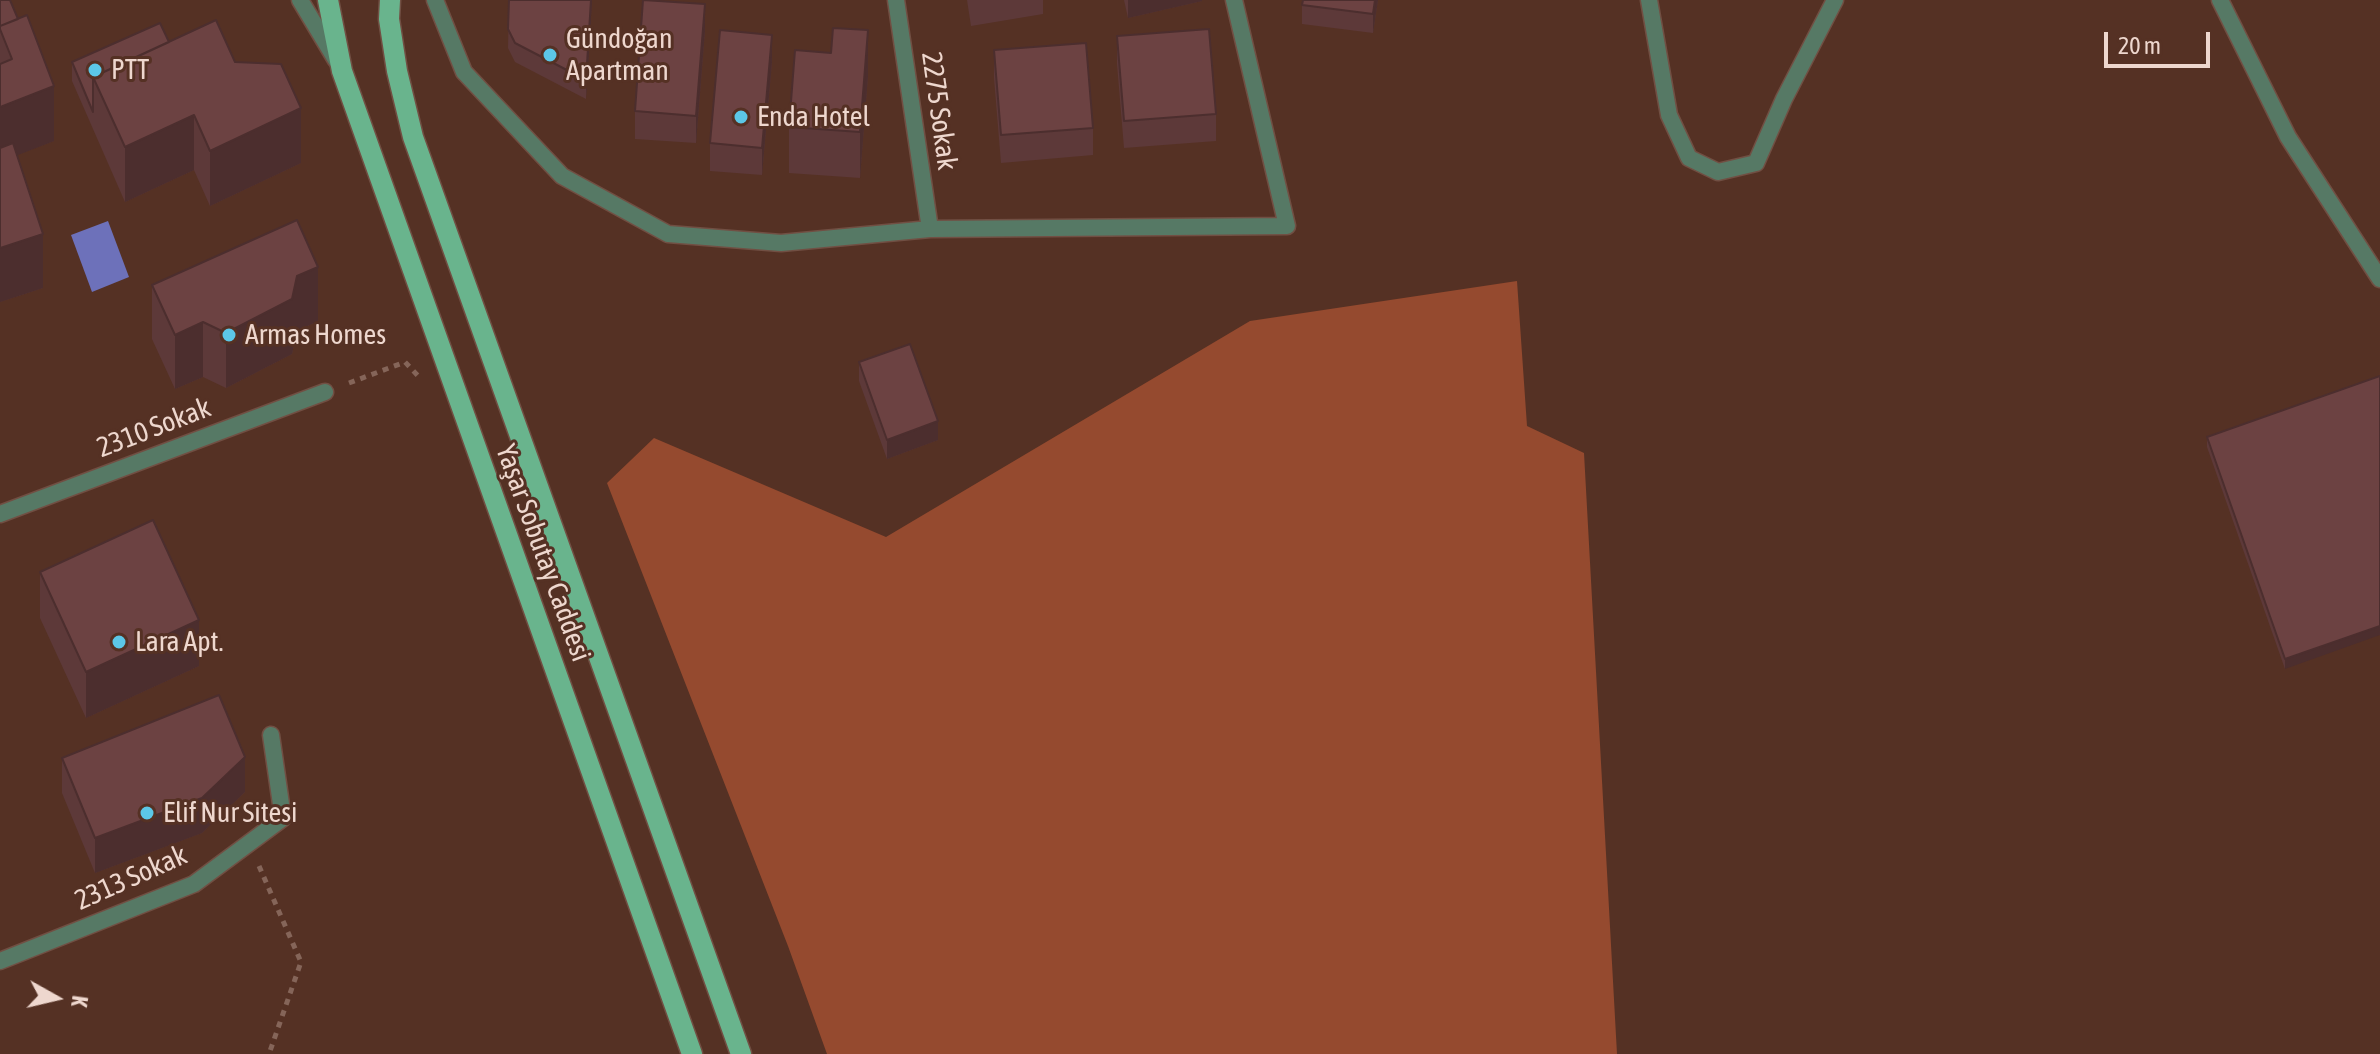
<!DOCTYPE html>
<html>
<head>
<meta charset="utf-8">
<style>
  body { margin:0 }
  #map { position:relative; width:2380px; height:1054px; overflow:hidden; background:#553124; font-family:"Asap Condensed",sans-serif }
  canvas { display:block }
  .north { position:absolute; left:16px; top:958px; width:80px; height:80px; -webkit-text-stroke:6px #553124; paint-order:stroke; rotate:98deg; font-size:22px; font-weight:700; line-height:32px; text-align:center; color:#eed7ce }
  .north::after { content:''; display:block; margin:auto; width:28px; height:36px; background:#eed7ce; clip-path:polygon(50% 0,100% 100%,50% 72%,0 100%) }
  .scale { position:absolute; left:2104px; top:32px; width:106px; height:36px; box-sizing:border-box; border:4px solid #eed7ce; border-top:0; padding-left:10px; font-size:24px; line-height:28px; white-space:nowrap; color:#eed7ce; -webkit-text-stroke:6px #553124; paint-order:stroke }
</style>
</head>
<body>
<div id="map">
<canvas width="2380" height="1054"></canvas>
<div class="north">K</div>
<div class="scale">20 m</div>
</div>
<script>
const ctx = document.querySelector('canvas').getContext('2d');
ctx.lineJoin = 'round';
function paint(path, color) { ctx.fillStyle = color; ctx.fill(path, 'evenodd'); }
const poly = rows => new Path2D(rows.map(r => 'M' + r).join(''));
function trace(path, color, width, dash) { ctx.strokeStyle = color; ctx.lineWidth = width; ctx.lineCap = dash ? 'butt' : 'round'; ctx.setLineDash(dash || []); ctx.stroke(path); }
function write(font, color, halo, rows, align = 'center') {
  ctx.font = font + ' "Asap Condensed",sans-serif'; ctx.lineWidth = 6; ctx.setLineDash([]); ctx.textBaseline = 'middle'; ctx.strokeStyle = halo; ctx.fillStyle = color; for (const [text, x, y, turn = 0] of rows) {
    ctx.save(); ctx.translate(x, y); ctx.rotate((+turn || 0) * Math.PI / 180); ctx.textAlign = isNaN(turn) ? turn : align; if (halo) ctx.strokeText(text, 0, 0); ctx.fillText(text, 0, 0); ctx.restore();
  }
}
paint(poly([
  [1517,281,1527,426,1584,453,1617,1054,827,1054,788,946,607,483,654,438,886,537,1250,321]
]), '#954a2f');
paint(poly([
  [108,221,129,277,92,292,71,235]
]), '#6d71ba');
const service = poly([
  [1649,0,1669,115,1689,158,1718,172,1756,163,1784,99,1835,0]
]);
const minor = poly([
  [435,0,464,72,562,176,668,234,781,243,930,229,1287,226,1234,0],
  [896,0,930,229],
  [0,514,325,392],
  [0,961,194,884,283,818,271,735]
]);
const tertiary = poly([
  [300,0,336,60],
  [2220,0,2288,137,2380,279]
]);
const primary = poly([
  [328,0,342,71,692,1054],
  [390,0,389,19,397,71,413,137,741,1054]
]);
trace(service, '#714f43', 19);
trace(minor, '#714f43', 19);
trace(tertiary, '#714f43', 19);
trace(primary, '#714f43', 23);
trace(poly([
  [349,383,405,362,420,378],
  [259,866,301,962,269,1054]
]), '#856559', 5, [6, 6]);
trace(service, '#567965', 16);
trace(minor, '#567965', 16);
trace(tertiary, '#567965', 16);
trace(primary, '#69b48d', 20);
paint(poly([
  [0,0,54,141,17,155,43,288,0,302],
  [509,0,592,0,586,99,515,62,508,48],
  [967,0,1043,0,1043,14,971,26],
  [1124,0,1202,0,1202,1,1128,18],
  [1378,0,1373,33,1302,24,1302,5],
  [705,31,696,143,635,139,635,111],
  [1117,36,1216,114,1216,141,1124,148,1117,64],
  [169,42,235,62,301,163,210,206,194,170,125,202,72,81,72,62],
  [994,50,1093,128,1093,155,1001,163,994,78],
  [772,62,762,175,710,171,710,143],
  [868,76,860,178,789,173,789,127],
  [152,285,318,321,297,331,292,354,226,388,203,377,175,389,152,339],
  [859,362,938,440,887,459,859,381],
  [2380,376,2285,669,2207,447,2207,437],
  [40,572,199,666,86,718,40,618],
  [62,758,245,792,202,833,95,873,62,793]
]), '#5d3939');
paint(poly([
  [591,0,592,0,586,99,586,80],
  [1128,0,1202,0,1202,1,1128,18],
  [1375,0,1378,0,1373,33,1373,14],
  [705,4,705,31,696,143,696,116],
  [868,30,868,76,860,178,860,132],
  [772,35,772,62,762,175,762,148],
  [54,86,54,141,0,162,0,107],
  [301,108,301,163,210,206,210,151],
  [194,115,194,170,125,202,125,147],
  [43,234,43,288,0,302,0,248],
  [318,267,318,321,297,331,292,354,226,388,226,333,297,276],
  [203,322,203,377,175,389,175,335],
  [938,421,938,440,887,459,887,440],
  [199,620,199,666,86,718,86,672],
  [2380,626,2380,635,2285,669,2285,659],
  [245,757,245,792,202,833,95,873,95,838]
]), '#4c2e2e');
const building = poly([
  [0,0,10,0,18,19,0,26,0,0],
  [509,0,591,0,586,80,515,43,508,29,509,0],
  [643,0,705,4,696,116,635,111,643,0],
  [1303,0,1375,0,1373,14,1302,5,1303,0],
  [27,15,54,86,0,107,0,64,12,59,0,29,0,26,27,15],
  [216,20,235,62,281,64,301,108,210,151,194,115,125,147,93,77,216,20],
  [160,23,169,42,93,77,93,112,72,62,160,23],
  [833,28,868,30,860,132,789,127,795,50,831,53,833,28],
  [1209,29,1216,114,1124,121,1117,36,1209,29],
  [720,30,772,35,762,148,710,143,720,30],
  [1086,43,1093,128,1001,135,994,50,1086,43],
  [13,143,43,234,0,248,0,148,13,143],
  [297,220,318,267,297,276,292,299,226,333,203,322,175,335,152,285,297,220],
  [910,344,938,421,887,440,859,362,910,344],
  [2380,376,2380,626,2285,659,2207,437,2380,376],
  [153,520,199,620,86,672,40,572,153,520],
  [219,695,245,757,202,798,95,838,62,758,219,695]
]);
paint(building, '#6c4242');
trace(building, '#4c2e2e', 2);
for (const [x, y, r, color] of [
  [550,55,8,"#5cc7e7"],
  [95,70,8,"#5cc7e7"],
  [741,117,8,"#5cc7e7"],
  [229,335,8,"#5cc7e7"],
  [119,642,8,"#5cc7e7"],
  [147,813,8,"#5cc7e7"]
]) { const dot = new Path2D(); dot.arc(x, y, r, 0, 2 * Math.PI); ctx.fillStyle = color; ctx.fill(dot); trace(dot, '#553124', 3); }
write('28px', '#eed7ce', '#553124', [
  ["Gündoğan",566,39],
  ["Apartman",566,71],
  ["PTT",111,70],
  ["Enda Hotel",757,117],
  ["Armas Homes",245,335],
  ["Lara Apt.",135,642],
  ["Elif Nur Sitesi",163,813]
], 'left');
write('28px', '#eed7ce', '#553124', [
  ["2275 Sokak",939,111,82],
  ["2310 Sokak",154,428,-21],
  ["Yaşar Sobutay Caddesi",543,553,70],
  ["2313 Sokak",131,878,-24]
]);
</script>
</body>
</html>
